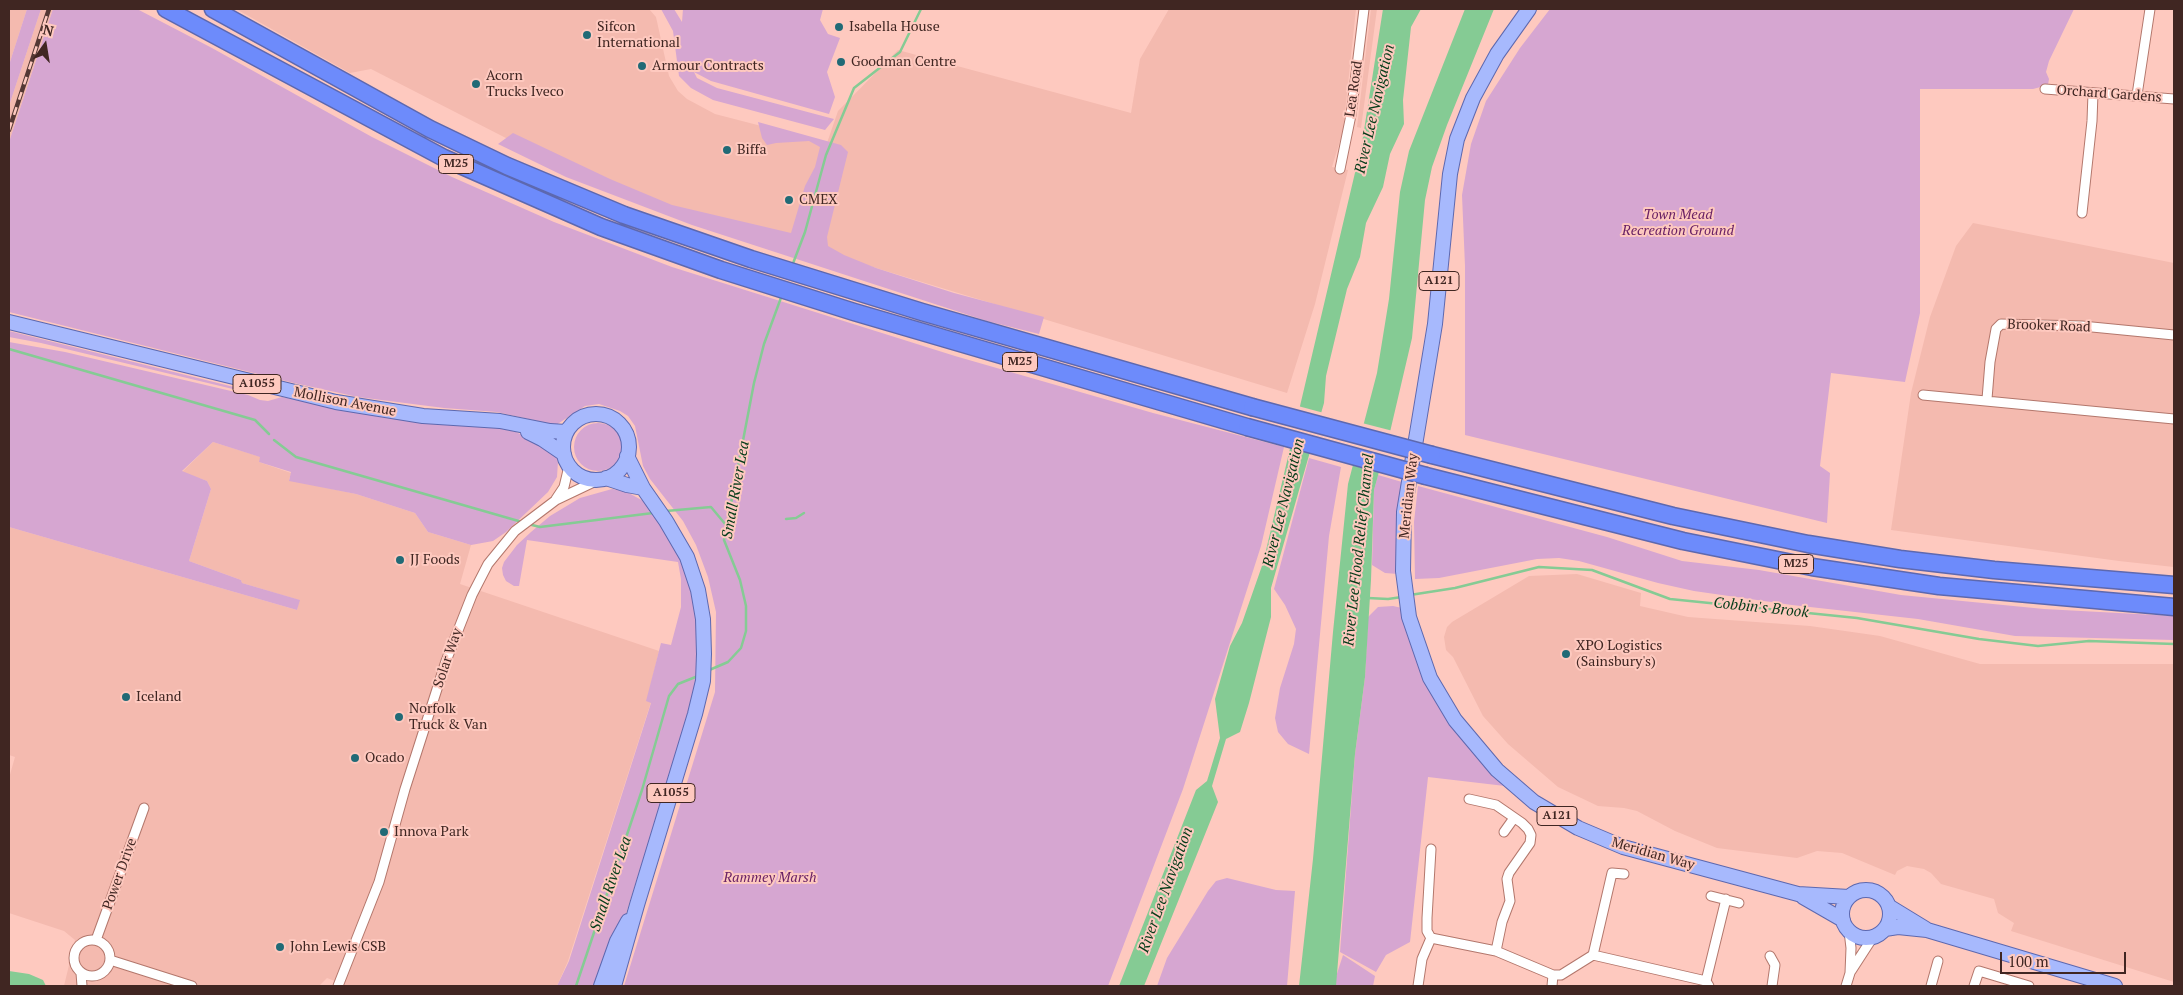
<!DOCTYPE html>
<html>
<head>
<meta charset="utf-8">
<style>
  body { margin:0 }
  #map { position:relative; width:2183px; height:995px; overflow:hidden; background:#fec9bf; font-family:"PT Serif",serif }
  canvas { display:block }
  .frame { position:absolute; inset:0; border:10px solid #402622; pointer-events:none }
  .north { position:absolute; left:20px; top:20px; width:50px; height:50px; -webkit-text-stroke:4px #fec9bf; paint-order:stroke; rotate:13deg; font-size:14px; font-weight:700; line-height:20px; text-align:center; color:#402622 }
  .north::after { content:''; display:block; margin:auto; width:18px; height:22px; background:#402622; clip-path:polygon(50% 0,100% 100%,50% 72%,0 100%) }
  .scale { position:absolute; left:2000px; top:952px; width:126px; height:22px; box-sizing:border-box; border:2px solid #402622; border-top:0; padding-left:6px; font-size:15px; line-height:18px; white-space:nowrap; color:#402622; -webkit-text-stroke:4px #fec9bf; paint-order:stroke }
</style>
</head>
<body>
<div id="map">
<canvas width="2183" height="995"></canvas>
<div class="frame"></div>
<div class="north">N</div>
<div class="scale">100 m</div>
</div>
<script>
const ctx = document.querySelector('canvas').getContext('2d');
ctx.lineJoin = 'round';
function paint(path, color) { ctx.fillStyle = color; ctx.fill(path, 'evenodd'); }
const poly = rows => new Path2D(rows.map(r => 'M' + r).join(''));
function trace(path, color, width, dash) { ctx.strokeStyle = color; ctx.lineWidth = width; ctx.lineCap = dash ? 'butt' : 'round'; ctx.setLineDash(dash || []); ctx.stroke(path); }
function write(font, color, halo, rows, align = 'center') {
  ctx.font = font + ' "PT Serif",serif'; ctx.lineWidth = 4; ctx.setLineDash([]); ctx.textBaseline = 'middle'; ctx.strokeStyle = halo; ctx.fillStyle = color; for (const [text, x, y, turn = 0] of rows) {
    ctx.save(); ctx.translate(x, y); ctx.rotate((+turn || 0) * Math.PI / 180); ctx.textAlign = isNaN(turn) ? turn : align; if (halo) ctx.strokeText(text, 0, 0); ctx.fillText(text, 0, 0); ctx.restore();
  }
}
paint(poly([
  [9,9,27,9,9,65],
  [41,9,53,9,9,142,9,106],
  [236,9,649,9,656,17,669,76,678,91,687,99,715,114,827,143,838,111,898,50,1131,113,1140,59,1169,9,1356,9,1343,131,1332,167,1348,170,1315,304,1287,393,590,181,371,69,350,73],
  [1371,9,1377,9,1361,128,1357,127],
  [1973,223,2174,263,2174,567,2119,561,1891,530,1911,393,1930,317,1956,246],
  [213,442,261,457,259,462,291,473,289,480,356,494,415,513,428,532,471,545,460,584,659,651,647,700,651,702,568,961,557,986,348,986,327,978,319,986,64,986,75,940,64,931,9,913,9,778,15,757,9,755,9,527,297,610,299,600,242,583,241,580,189,561,211,489,207,481,182,472],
  [1577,574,1641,593,1640,606,1688,617,1810,626,1880,636,1980,664,2174,664,2174,982,2011,931,2014,923,1998,913,1994,899,1941,884,1931,873,1924,869,1907,866,1897,871,1895,875,1842,853,1817,851,1797,858,1717,848,1675,831,1637,811,1624,808,1598,806,1558,787,1508,744,1483,716,1453,657,1446,650,1444,637,1447,627,1452,622,1529,576]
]), '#f4baaf');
paint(poly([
  [27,9,41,9,9,106,9,65],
  [53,9,137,9,212,48,372,137,452,177,554,222,672,267,955,356,1153,413,1284,447,1261,546,1183,789,1108,986,624,986,715,692,716,612,708,577,696,545,683,521,650,479,643,466,635,426,628,416,620,411,599,404,585,406,556,425,497,412,444,408,358,397,294,383,9,312,9,142],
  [661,9,674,9,682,22,683,9,823,9,820,20,828,34,840,38,827,72,835,97,829,114,711,81,694,72,697,78,717,88,834,119,825,130,713,100,691,88,679,76,673,31],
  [1550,9,2074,9,2049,61,2046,72,2049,79,2048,85,2033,89,1920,89,1920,313,1905,382,1831,373,1820,466,1830,473,1827,523,1465,435,1465,266,1462,195,1471,144,1486,101,1520,48],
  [758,122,841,145,848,152,827,237,828,246,844,255,876,268,954,293,1044,317,1039,334,987,321,692,225,566,177,498,144,513,133,610,179,672,205,791,233,805,186,815,167,820,147,809,141,776,143,767,145,762,138],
  [9,331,238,388,237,390,41,343,9,337],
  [9,342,65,352,248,395,260,400,268,401,282,397,385,418,489,426,516,432,544,446,554,453,558,461,557,477,548,492,506,532,493,541,471,545,428,532,415,513,356,494,289,481,291,472,259,462,260,457,213,442,182,471,207,481,211,489,189,561,241,580,242,583,300,600,297,610,9,527],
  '574 447a24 24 0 1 1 48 0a24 24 0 1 1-48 0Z',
  [1309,458,1341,467,1329,536,1309,754,1288,744,1278,732,1275,718,1280,688,1294,644,1296,629,1285,605,1274,589],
  [1378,475,1402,482,1397,518,1398,574,1385,573,1372,565,1374,490],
  [1418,486,1607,537,1682,561,1759,570,1901,595,2044,609,2174,616,2174,640,2015,636,1918,619,1792,605,1694,591,1658,583,1579,561,1559,558,1537,559,1439,578,1415,579,1414,522],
  [612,489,625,491,647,503,687,569,696,604,698,667,695,694,688,717,623,923,598,986,557,986,569,961,651,703,646,701,661,643,671,645,681,607,681,579,678,562,527,540,519,586,514,586,506,581,503,575,502,568,504,562,517,545,531,532,550,516,580,498],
  [1393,606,1402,608,1402,618,1417,660,1474,753,1505,786,1428,777,1410,942,1386,955,1376,972,1340,952,1355,754,1365,677,1368,617,1378,607],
  [1227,878,1276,890,1295,891,1287,986,1157,986,1167,958,1208,891,1216,881],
  [1343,955,1375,976,1373,986,1333,986]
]), '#d6a6d1');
paint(poly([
  [1383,9,1421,9,1411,27,1403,100,1404,124,1390,154,1383,187,1366,223,1360,257,1347,289,1326,376,1324,403,1271,588,1271,617,1249,703,1240,732,1226,739,1212,786,1218,802,1144,986,1119,986,1196,790,1207,781,1220,738,1215,699,1230,646,1242,623,1263,563,1362,143],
  [1465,9,1494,9,1447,125,1432,167,1425,200,1412,338,1390,432,1374,490,1371,580,1365,677,1355,754,1336,986,1299,986,1313,859,1333,632,1348,484,1377,373,1389,299,1400,192,1409,151],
  [9,971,29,974,43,980,46,986,9,986]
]), '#85cb94');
paint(poly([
  [1298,406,1324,413,1313,454,1287,448],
  [1362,423,1393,431,1381,473,1351,465]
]), '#fec9bf');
trace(poly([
  [792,266,805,232,826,155,854,88,900,52,921,9],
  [9,349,255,420,269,434],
  [274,440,296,457,522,522],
  [666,511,711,507,726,525],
  [786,519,796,518,804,513],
  [528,524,540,527,653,513],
  [1410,595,1455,588,1539,567,1592,570,1670,599,1857,618,1979,639,2038,646,2089,641,2174,644],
  [1368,598,1388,599,1402,597],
  [707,671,728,662,741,648,746,631,746,606,740,580,724,540,754,383,764,344,782,295],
  [576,986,642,790,669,696,678,684,698,676]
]), '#85cb94', 2.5);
const minor = poly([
  [2045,89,2174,99],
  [2137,95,2150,9],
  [1340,169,1351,115,1364,9],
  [2082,213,2092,121,2093,93],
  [1923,395,2174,419],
  [1987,399,1990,362,1996,329,2001,324,2082,326,2174,335],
  [556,499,564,487,569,466],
  [1469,799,1496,805,1522,823,1528,829,1531,835,1530,843,1509,873,1507,879,1510,901,1502,922,1496,951],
  [1504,832,1514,818],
  [1431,849,1427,918,1427,931,1431,938,1496,951,1553,975,1561,975,1593,955,1706,981,1709,986],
  [1711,896,1739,903],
  '74 958a18 18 0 1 1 36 0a18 18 0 1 1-36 0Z',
  [96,940,144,808],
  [1593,955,1612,873,1624,874],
  [1770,956,1775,965,1772,986],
  [110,960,192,986],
  [1851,971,1873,937],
  [81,973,82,986],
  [1706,981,1726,899],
  [338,986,379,882,405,789,446,661,472,595,488,564,515,531,556,500,598,480],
  [1418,986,1422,959,1431,938],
  [1552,986,1553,975],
  [1846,986,1850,973,1851,948,1849,931],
  [1931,986,1938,961],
  [1974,986,1979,971,2029,986]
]);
const primary = poly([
  [1529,9,1497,54,1473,98,1457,139,1450,174,1435,324,1404,512,1403,571,1409,617,1430,678,1455,720,1497,770,1534,802,1578,828,1623,847,1798,894,1849,897],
  [9,322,336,402,423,416,500,421,550,431,566,432],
  '563 447a33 33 0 1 1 66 0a33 33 0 1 1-66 0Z',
  [528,432,542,439,564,454],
  [606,478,627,485,643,488],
  '1842 914a24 24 0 1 1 48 0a24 24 0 1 1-48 0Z',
  [1803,897,1843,920],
  [1890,907,1926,929],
  [1885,929,1898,927,1927,930,2115,986],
  [601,986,617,941,628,921],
  [614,986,637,905,695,714,703,681,704,654,703,619,698,590,687,557,666,521,643,488,627,456]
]);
const motorway = poly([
  [166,9,444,158,601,227,721,270,854,312,1247,427],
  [213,9,430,129,507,166,624,215,751,259,922,312,1252,407],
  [1432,455,1673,516,1808,544,1900,559,1994,570,2174,585],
  [1426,476,1683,541,1812,567,1939,586,2174,607]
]);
trace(minor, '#b3776c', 11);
trace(primary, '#5d68af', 16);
trace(motorway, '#5d68af', 19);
trace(minor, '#fff', 9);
trace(primary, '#a7b9fd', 14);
trace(motorway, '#6d8bfb', 16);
const rail = poly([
  [9,130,49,9]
]);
trace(rail, '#553834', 4.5);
trace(rail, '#fec9bf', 2.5, [8]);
const motorwayBridge = poly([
  [1252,407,1432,455],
  [1247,427,1426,476]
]);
trace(motorwayBridge, '#5d68af', 19, []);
trace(motorwayBridge, '#6d8bfb', 16);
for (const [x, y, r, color] of [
  [839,27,5,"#216a76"],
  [587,35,5,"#216a76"],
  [841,62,5,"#216a76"],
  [642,66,5,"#216a76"],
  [476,84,5,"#216a76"],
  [727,150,5,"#216a76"],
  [789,200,5,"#216a76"],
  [400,560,5,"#216a76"],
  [1566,654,5,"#216a76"],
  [126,697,5,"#216a76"],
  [399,717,5,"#216a76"],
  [355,758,5,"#216a76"],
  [384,832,5,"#216a76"],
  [280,947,5,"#216a76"]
]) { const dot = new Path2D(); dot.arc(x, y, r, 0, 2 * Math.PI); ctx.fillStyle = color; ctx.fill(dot); trace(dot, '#fec9bf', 2); }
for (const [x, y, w] of [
  [456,164,35],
  [1439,281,40],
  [1020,362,35],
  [257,384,48],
  [1796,564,35],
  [671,793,48],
  [1557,816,40]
]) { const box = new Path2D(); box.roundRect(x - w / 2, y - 9.5, w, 19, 4); ctx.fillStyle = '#fec9bf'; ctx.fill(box); trace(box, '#402622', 1); }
write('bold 12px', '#402622', null, [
  ["M25",456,164],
  ["A121",1439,281],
  ["M25",1020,362],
  ["A1055",257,384],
  ["M25",1796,564],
  ["A1055",671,793],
  ["A121",1557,816]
]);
write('14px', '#402622', '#fec9bf', [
  ["Sifcon",597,27],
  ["International",597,43],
  ["Isabella House",849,27],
  ["Goodman Centre",851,62],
  ["Armour Contracts",652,66],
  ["Acorn",486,76],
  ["Trucks Iveco",486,92],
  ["Biffa",737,150],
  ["CMEX",799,200],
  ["JJ Foods",410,560],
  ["XPO Logistics",1576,646],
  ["(Sainsbury's)",1576,662],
  ["Iceland",136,697],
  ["Norfolk",409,709],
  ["Truck & Van",409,725],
  ["Ocado",365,758],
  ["Innova Park",394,832],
  ["John Lewis CSB",290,947]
], 'left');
write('14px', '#402622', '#fec9bf', [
  ["Lea Road",1354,89,-82],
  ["Orchard Gardens",2109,94,4],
  ["Brooker Road",2049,326,2],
  ["Mollison Avenue",345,402,11],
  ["Meridian Way",1409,496,-84],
  ["Solar Way",448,658,-71],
  ["Meridian Way",1653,854,16],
  ["Power Drive",120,874,-70]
]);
write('italic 14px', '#692065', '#fec9bf', [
  ["Town Mead",1678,215],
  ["Recreation Ground",1678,231],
  ["Rammey Marsh",770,878]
]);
write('italic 15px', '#043b18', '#fec9bf', [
  ["River Lee Navigation",1375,109,-77],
  ["Small River Lea",736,490,-80],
  ["River Lee Navigation",1284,503,-76],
  ["River Lee Flood Relief Channel",1359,550,-84],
  ["Cobbin's Brook",1761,608,6],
  ["Small River Lea",611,884,-71],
  ["River Lee Navigation",1166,890,-70]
]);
</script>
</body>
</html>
